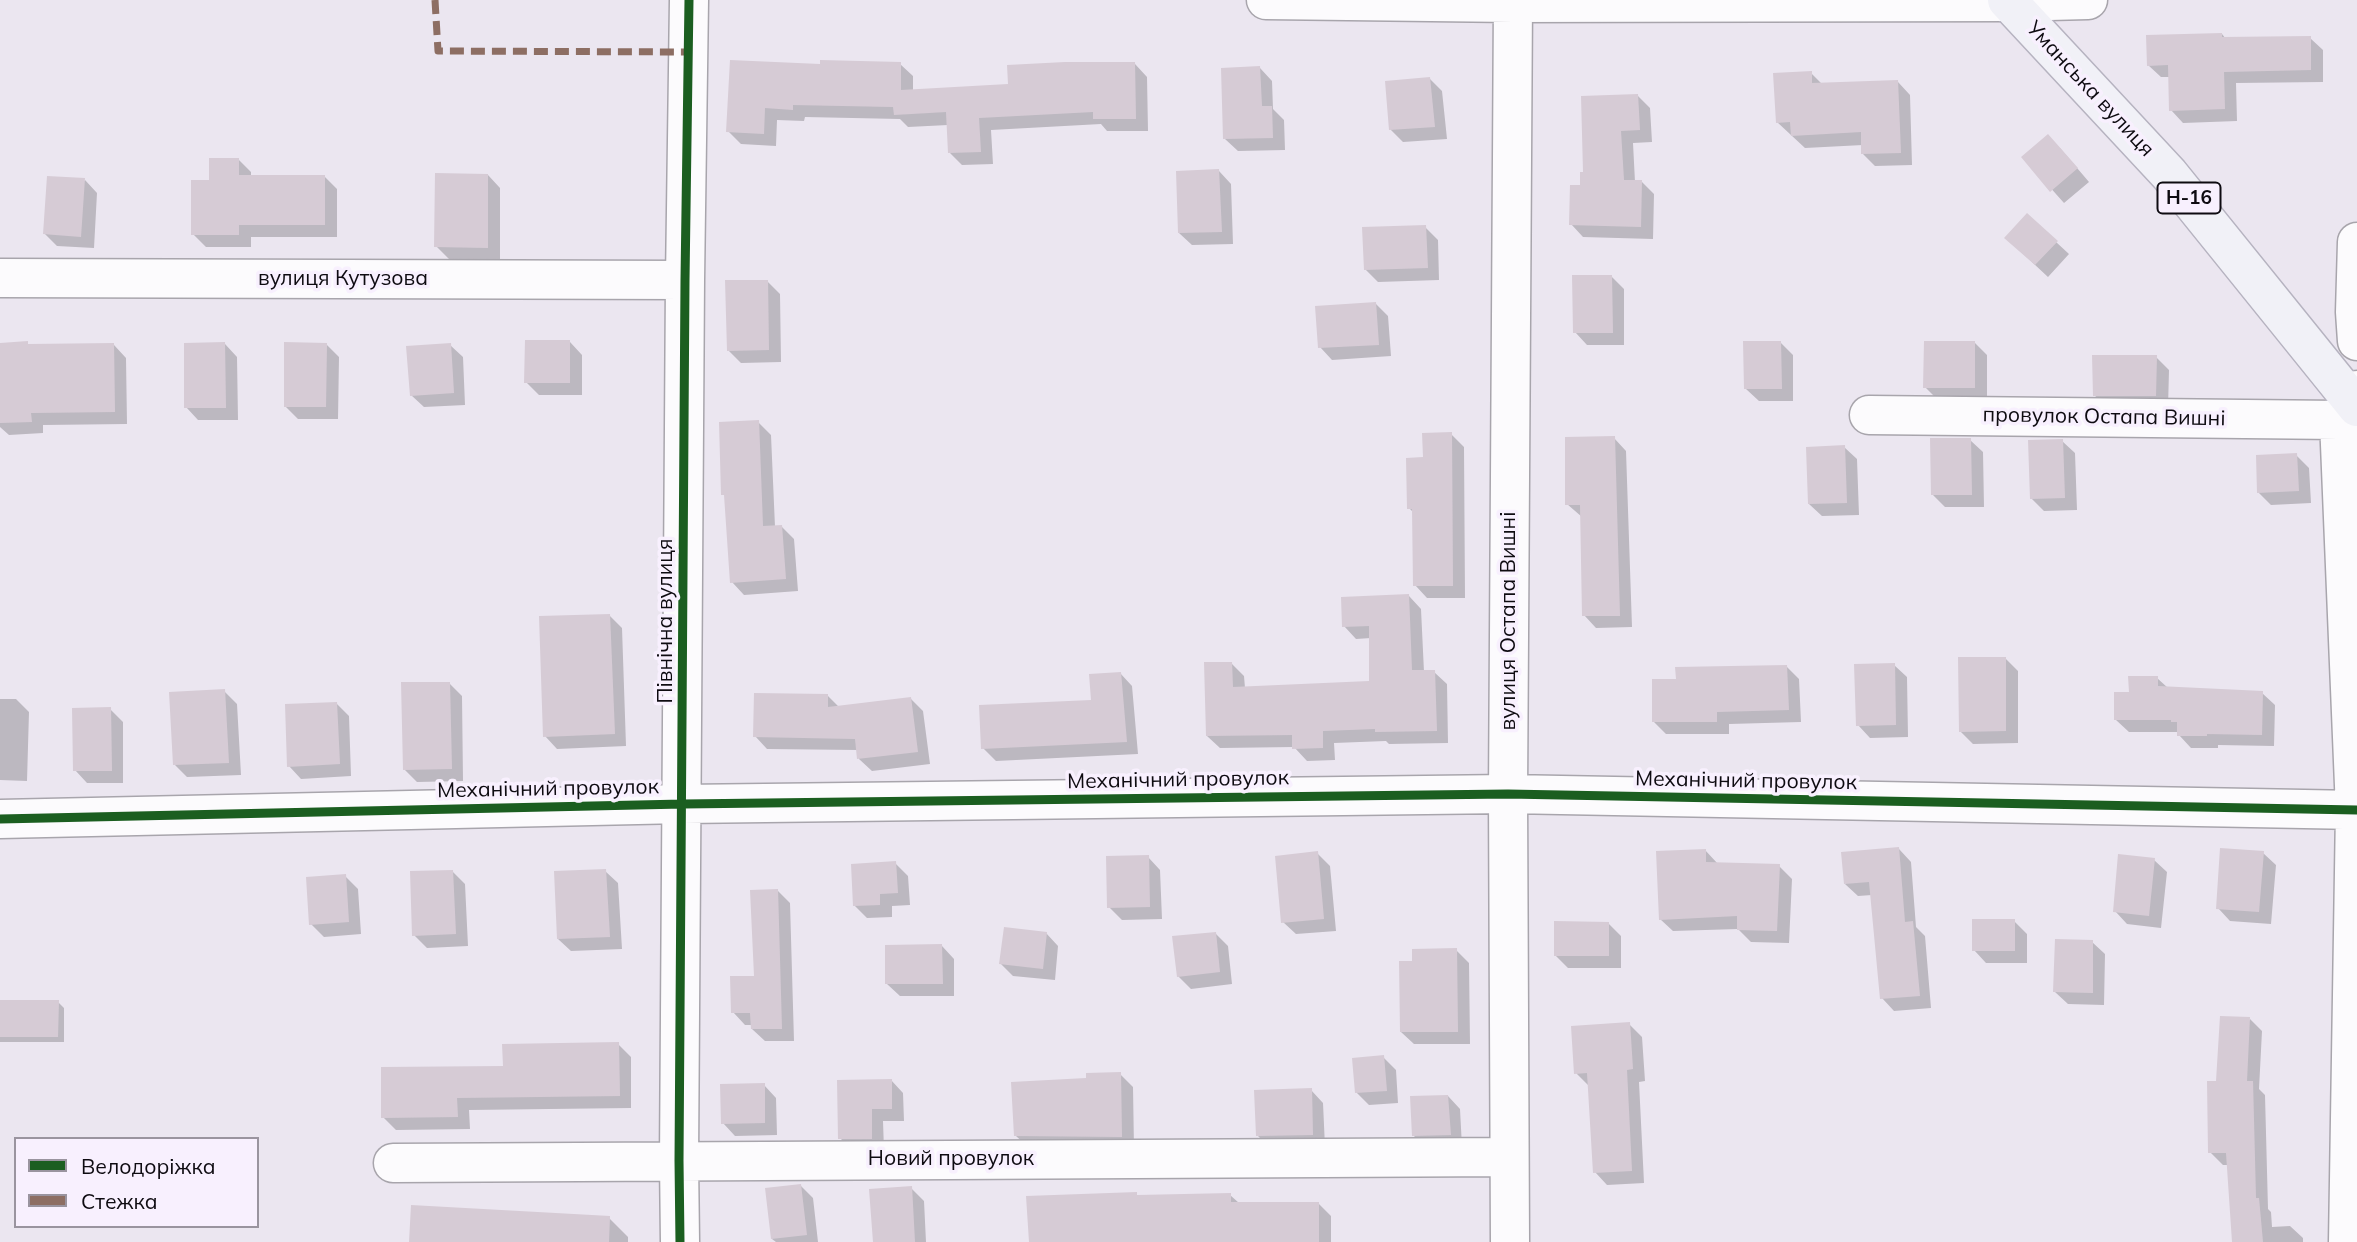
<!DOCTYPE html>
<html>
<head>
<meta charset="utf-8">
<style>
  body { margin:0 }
  #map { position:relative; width:2357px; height:1242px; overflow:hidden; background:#ebe6f0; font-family:Mulish,sans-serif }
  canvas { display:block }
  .legend { position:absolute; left:14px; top:1137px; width:245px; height:91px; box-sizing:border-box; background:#f8f0fe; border:2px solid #9a949f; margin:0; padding:9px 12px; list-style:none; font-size:21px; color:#0e0b11 }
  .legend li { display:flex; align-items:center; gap:14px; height:35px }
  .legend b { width:35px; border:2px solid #9a949f }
</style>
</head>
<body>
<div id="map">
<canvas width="2357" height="1242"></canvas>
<ul class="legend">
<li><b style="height:9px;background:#1b5e20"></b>Велодоріжка</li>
<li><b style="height:9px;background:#8d6e63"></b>Стежка</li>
</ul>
</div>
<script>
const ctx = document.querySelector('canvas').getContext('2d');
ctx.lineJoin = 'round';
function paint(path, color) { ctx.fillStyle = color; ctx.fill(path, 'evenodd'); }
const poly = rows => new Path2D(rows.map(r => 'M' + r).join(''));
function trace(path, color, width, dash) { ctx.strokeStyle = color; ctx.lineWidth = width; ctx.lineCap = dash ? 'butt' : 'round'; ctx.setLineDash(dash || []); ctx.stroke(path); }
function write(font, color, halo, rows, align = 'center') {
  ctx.font = font + ' Mulish,sans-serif'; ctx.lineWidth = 7; ctx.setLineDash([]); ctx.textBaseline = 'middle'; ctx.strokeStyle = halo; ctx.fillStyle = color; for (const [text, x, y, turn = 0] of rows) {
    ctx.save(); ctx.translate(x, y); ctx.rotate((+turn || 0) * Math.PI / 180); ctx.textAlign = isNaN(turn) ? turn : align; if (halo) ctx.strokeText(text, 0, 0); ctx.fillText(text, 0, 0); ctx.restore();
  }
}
paint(poly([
  [2222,34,2226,39,2310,38,2323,50,2323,82,2236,83,2237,121,2183,123,2171,110,2170,77,2161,77,2148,65],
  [900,64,913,76,913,92,1010,86,1135,64,1147,77,1148,131,1107,131,1101,124,991,130,993,164,962,165,950,153,948,125,908,127,900,119,805,117,804,121,777,120,776,146,741,144,728,131,822,66],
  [1260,68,1272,81,1273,109,1284,120,1285,150,1238,151,1225,139],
  [1811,73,1822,84,1898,82,1910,95,1912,165,1875,166,1863,154,1863,145,1805,148,1777,122],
  [1430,79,1442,91,1447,139,1403,142,1390,129],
  [1638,96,1650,108,1652,142,1633,143,1635,182,1642,182,1654,194,1653,239,1583,237,1571,224,1585,173],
  [2060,148,2089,182,2064,203,2023,157],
  [238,159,251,172,251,177,324,176,337,189,337,237,251,237,251,247,206,247,193,234,211,182],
  [1219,171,1231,184,1233,244,1192,245,1179,233],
  [488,175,500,188,500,259,449,259,436,246],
  [85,180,97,193,94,248,57,246,44,233],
  [1425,227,1438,240,1439,280,1378,282,1365,269],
  [2056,242,2069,254,2048,277,2019,250],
  [1611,276,1624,289,1624,345,1587,345,1575,332],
  [767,281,780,294,781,362,741,363,728,350],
  [1376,304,1388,316,1391,356,1332,360,1320,347],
  [570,342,582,355,582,395,539,395,526,382],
  [1780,342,1793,355,1793,401,1759,401,1746,389],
  [27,343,30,346,114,345,126,358,127,424,43,425,43,433,9,435,0,427,0,344],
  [1975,343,1987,355,1987,400,1938,400,1925,387],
  [225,344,237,357,238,420,198,420,186,407],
  [326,344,339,357,338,419,298,419,285,406],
  [450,345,463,357,465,405,424,407,411,395],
  [2156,357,2169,370,2168,408,2107,407,2094,395],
  [758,422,771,435,775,527,782,527,794,539,798,591,744,595,732,582],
  [1451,434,1464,447,1465,598,1427,598,1415,585,1414,513,1409,508,1425,459],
  [1614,438,1626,451,1632,627,1596,628,1584,615,1582,517,1567,504],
  [1970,440,1983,452,1984,507,1945,507,1933,495],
  [2062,441,2075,453,2077,510,2044,511,2031,498],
  [1844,447,1857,459,1859,515,1822,516,1809,504],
  [2296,455,2309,468,2311,503,2271,505,2258,492],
  [1409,596,1421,609,1424,672,1434,672,1447,684,1448,743,1389,744,1386,741,1334,743,1335,760,1307,761,1294,747,1220,748,1207,736,1232,664,1244,676,1245,688,1371,682,1371,638,1356,639,1344,626],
  [609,615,622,628,626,746,557,749,545,736],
  [2005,658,2018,671,2018,743,1973,744,1960,731],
  [1894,665,1907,677,1908,737,1870,738,1858,725],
  [1787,667,1799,679,1801,722,1729,724,1729,734,1666,734,1654,722,1677,681],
  [1120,673,1132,686,1138,754,996,761,983,748,1093,701],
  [2157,678,2168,688,2262,693,2275,705,2274,746,2218,745,2218,748,2191,748,2179,735,2179,732,2129,732,2116,720,2130,694],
  [450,684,462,696,463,781,417,782,404,769],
  [224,691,237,704,241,775,187,777,175,765],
  [828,696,840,708,911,699,923,711,930,764,872,771,859,759,858,750,767,749,755,736],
  [0,699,16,699,29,712,27,781,0,780],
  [336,703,349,716,351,776,301,779,289,766],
  [110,709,123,722,123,783,87,783,75,770],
  [1899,849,1911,862,1916,927,1925,936,1931,1008,1894,1011,1882,998,1872,895,1858,896,1845,884],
  [1705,850,1718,864,1779,866,1792,879,1789,943,1751,942,1738,929,1673,931,1660,919],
  [1317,853,1330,866,1336,931,1296,934,1283,922],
  [2263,853,2276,865,2271,924,2230,921,2218,908],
  [1148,857,1160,870,1162,919,1122,920,1109,907],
  [2154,860,2167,872,2161,928,2127,924,2115,911],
  [895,863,908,876,910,905,892,906,892,917,867,918,854,905],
  [452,871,465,884,468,946,427,948,414,935],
  [605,871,618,883,622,949,571,951,558,939],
  [345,876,358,889,361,934,324,937,311,924],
  [778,891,790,903,794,1041,765,1041,752,1029,752,1025,745,1025,733,1012,756,977],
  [2014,921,2027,934,2027,963,1986,963,1974,950],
  [1608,923,1621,936,1621,968,1568,968,1555,955],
  [1046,933,1058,946,1055,980,1013,976,1001,964],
  [1215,933,1228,946,1232,984,1191,989,1178,976],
  [2092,942,2105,954,2104,1005,2068,1004,2055,992],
  [942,946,954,959,954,996,900,996,887,984],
  [1456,950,1469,963,1470,1044,1414,1044,1401,1032,1414,963],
  [0,1002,58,1002,64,1008,64,1042,0,1042],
  [2250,1019,2262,1031,2259,1089,2265,1095,2268,1209,2271,1212,2272,1227,2290,1226,2303,1238,2303,1242,2233,1242,2228,1165,2223,1165,2210,1152,2218,1083],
  [1629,1024,1642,1037,1645,1081,1639,1082,1644,1183,1607,1185,1595,1172,1589,1086,1576,1073],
  [618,1044,631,1057,631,1108,469,1110,470,1129,396,1130,383,1117,504,1067],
  [1383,1057,1396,1070,1398,1103,1369,1105,1356,1092],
  [1120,1074,1133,1087,1134,1149,1029,1148,1016,1136,1088,1080],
  [891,1080,903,1093,904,1121,883,1121,884,1150,853,1151,840,1138],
  [764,1085,776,1098,777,1135,735,1136,723,1123],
  [1311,1090,1323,1103,1325,1147,1270,1148,1258,1136],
  [1448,1096,1460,1109,1462,1147,1426,1148,1413,1135],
  [801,1186,813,1198,818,1242,776,1242,772,1239],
  [911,1188,924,1201,926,1242,874,1242],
  [1136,1194,1139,1197,1230,1195,1239,1203,1318,1203,1331,1216,1331,1242,1031,1242],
  [609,1218,628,1237,628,1242,410,1242]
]), '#0003');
paint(poly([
  [2222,33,2222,37,2311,36,2311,70,2224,72,2225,109,2169,111,2168,65,2147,66,2146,35],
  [730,60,820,64,820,60,901,62,901,90,1008,84,1007,65,1065,62,1135,62,1136,119,1093,119,1093,112,979,118,981,152,948,153,946,112,894,115,893,107,793,105,793,110,765,108,764,134,726,132],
  [1260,66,1262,106,1272,106,1273,138,1223,139,1221,68],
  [1812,71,1812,83,1898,80,1901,153,1861,154,1861,132,1791,136,1790,122,1776,123,1773,73],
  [1430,77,1435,127,1389,130,1385,81],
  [1638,94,1640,130,1621,131,1624,180,1642,180,1641,227,1569,225,1570,185,1580,185,1580,172,1583,172,1581,96],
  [2048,134,2078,168,2050,192,2021,157],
  [209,158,239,158,239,175,325,175,325,225,239,225,239,235,191,235,191,180,209,180],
  [1219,169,1222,232,1178,233,1176,171],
  [435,173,488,174,488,248,434,247],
  [47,176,85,178,81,237,43,234],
  [2027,213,2058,241,2035,265,2004,238],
  [1426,225,1428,268,1364,270,1362,227],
  [1572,275,1612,275,1613,333,1573,333],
  [725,280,768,280,769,350,727,351],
  [1376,302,1379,345,1318,348,1315,306],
  [525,340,570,340,570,383,524,383],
  [28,341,28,344,114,343,115,412,31,413,32,422,0,423,0,343],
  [1743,341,1781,341,1782,389,1744,389],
  [1924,341,1975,341,1975,388,1923,388],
  [225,342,226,408,184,408,184,343],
  [284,342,327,343,326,407,284,407],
  [451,343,454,393,410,396,406,346],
  [2092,355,2157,355,2156,396,2093,396],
  [759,420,763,526,782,525,786,579,730,583,724,495,721,495,719,422],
  [1452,432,1453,586,1413,586,1412,509,1407,509,1406,458,1423,457,1422,433],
  [1615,436,1620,616,1582,616,1580,505,1565,505,1565,437],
  [1930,438,1971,438,1972,495,1931,495],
  [2063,439,2065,498,2030,499,2028,440],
  [1845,445,1847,503,1808,504,1806,447],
  [2297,453,2299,491,2257,493,2256,455],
  [1409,594,1412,670,1435,670,1437,731,1375,732,1375,729,1323,731,1323,748,1292,749,1292,735,1206,736,1204,662,1232,662,1233,687,1369,681,1369,626,1342,627,1341,597],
  [610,614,615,734,543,737,539,616],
  [1958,657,2006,657,2006,731,1959,732],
  [1895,663,1896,725,1856,726,1854,664],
  [1787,665,1789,710,1717,712,1717,722,1652,722,1652,679,1676,679,1675,667],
  [1121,672,1127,742,981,749,979,705,1091,700,1089,674],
  [2128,676,2158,676,2158,686,2263,691,2262,735,2207,734,2207,736,2177,736,2177,722,2171,722,2171,720,2114,720,2114,692,2129,692],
  [401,682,450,682,452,769,403,770],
  [225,689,229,763,173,765,169,692],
  [754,693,828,694,828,707,911,697,918,752,857,759,855,739,753,737],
  [337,702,340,764,287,767,285,704],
  [111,707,112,771,73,771,72,708],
  [1899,847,1905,922,1913,921,1920,996,1880,999,1869,882,1844,884,1841,852],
  [2220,848,2264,851,2259,912,2216,909],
  [1706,849,1706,862,1780,864,1777,931,1737,930,1737,916,1659,920,1656,851],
  [1318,851,1324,919,1281,923,1275,856],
  [2118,854,2155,858,2149,916,2113,912],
  [1149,855,1150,907,1107,908,1106,856],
  [896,861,898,893,880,894,880,905,853,906,851,864],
  [606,869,610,937,557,939,554,871],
  [453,870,456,934,412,936,410,871],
  [346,874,349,922,309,925,306,877],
  [778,889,782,1029,751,1029,750,1013,731,1013,730,976,754,976,750,890],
  [1972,919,2015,919,2015,951,1972,951],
  [1554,921,1609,922,1609,956,1554,956],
  [1004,927,1047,932,1043,969,999,964],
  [1216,932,1220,972,1177,977,1172,936],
  [2055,939,2093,940,2093,993,2053,992],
  [942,944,943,984,885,984,885,945],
  [1457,948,1458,1032,1400,1032,1399,961,1412,961,1412,949],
  [0,1000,59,1000,58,1037,0,1037],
  [2220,1016,2250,1017,2247,1081,2253,1081,2256,1198,2259,1198,2263,1242,2232,1242,2226,1153,2208,1153,2207,1081,2216,1081],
  [1630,1022,1633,1069,1627,1070,1632,1171,1593,1173,1587,1073,1574,1074,1571,1026],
  [619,1042,620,1096,457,1098,458,1117,381,1118,381,1067,503,1066,502,1044],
  [1384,1055,1387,1091,1355,1093,1352,1058],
  [1121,1072,1122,1137,1014,1136,1011,1082,1086,1078,1086,1073],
  [892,1079,892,1109,872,1109,872,1139,838,1139,837,1080],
  [765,1083,765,1123,721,1124,720,1084],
  [1312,1088,1313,1135,1256,1136,1254,1090],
  [1448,1095,1451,1135,1412,1136,1410,1096],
  [801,1184,807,1235,771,1239,765,1188],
  [912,1186,915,1242,873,1242,869,1189],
  [1137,1192,1137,1195,1231,1193,1231,1202,1319,1202,1319,1242,1029,1242,1026,1196],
  [411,1205,610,1216,609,1242,409,1242]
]), '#d6cbd5');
const minor = poly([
  [1266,0,1513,3,2010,2,2088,0],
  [2357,242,2355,312,2357,341],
  [0,278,685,280],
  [1869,415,2339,420],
  [0,819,683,804,1508,794,2357,810],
  [393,1163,1508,1157],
  [680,1242,679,1160,685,280,689,0],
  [1510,1242,1508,794,1513,0],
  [2348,1242,2355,810,2339,420,2357,390]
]);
const major = poly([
  [2007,0,2169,174,2357,407]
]);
trace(minor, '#a8a5ac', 41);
trace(major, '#b6b3c0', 41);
trace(minor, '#fcfbfd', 38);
trace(major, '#f1f1f7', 38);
trace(poly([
  [435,0,438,51,688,52]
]), '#8d6e63', 7, [14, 7]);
trace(poly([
  [0,819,683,804,1508,794,2357,810],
  [680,1242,679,1160,685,280,689,0]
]), '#1b5e20', 9);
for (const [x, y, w] of [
  [2189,198,63]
]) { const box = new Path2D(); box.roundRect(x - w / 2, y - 15.5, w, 31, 5); ctx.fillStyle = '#f8f0fe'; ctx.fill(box); trace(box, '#0e0b11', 2); }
write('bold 19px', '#0e0b11', null, [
  ["Н-16",2189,198]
]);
write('21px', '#0e0b11', '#f8f0fe', [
  ["Уманська вулиця",2090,89,47],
  ["вулиця Кутузова",343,279],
  ["провулок Остапа Вишні",2104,417,1],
  ["Північна вулиця",666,621,-90],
  ["вулиця Остапа Вишні",1509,621,-90],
  ["Механічний провулок",1178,780,-1],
  ["Механічний провулок",1746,781,1],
  ["Механічний провулок",548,789,-1],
  ["Новий провулок",951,1159]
]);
</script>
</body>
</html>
